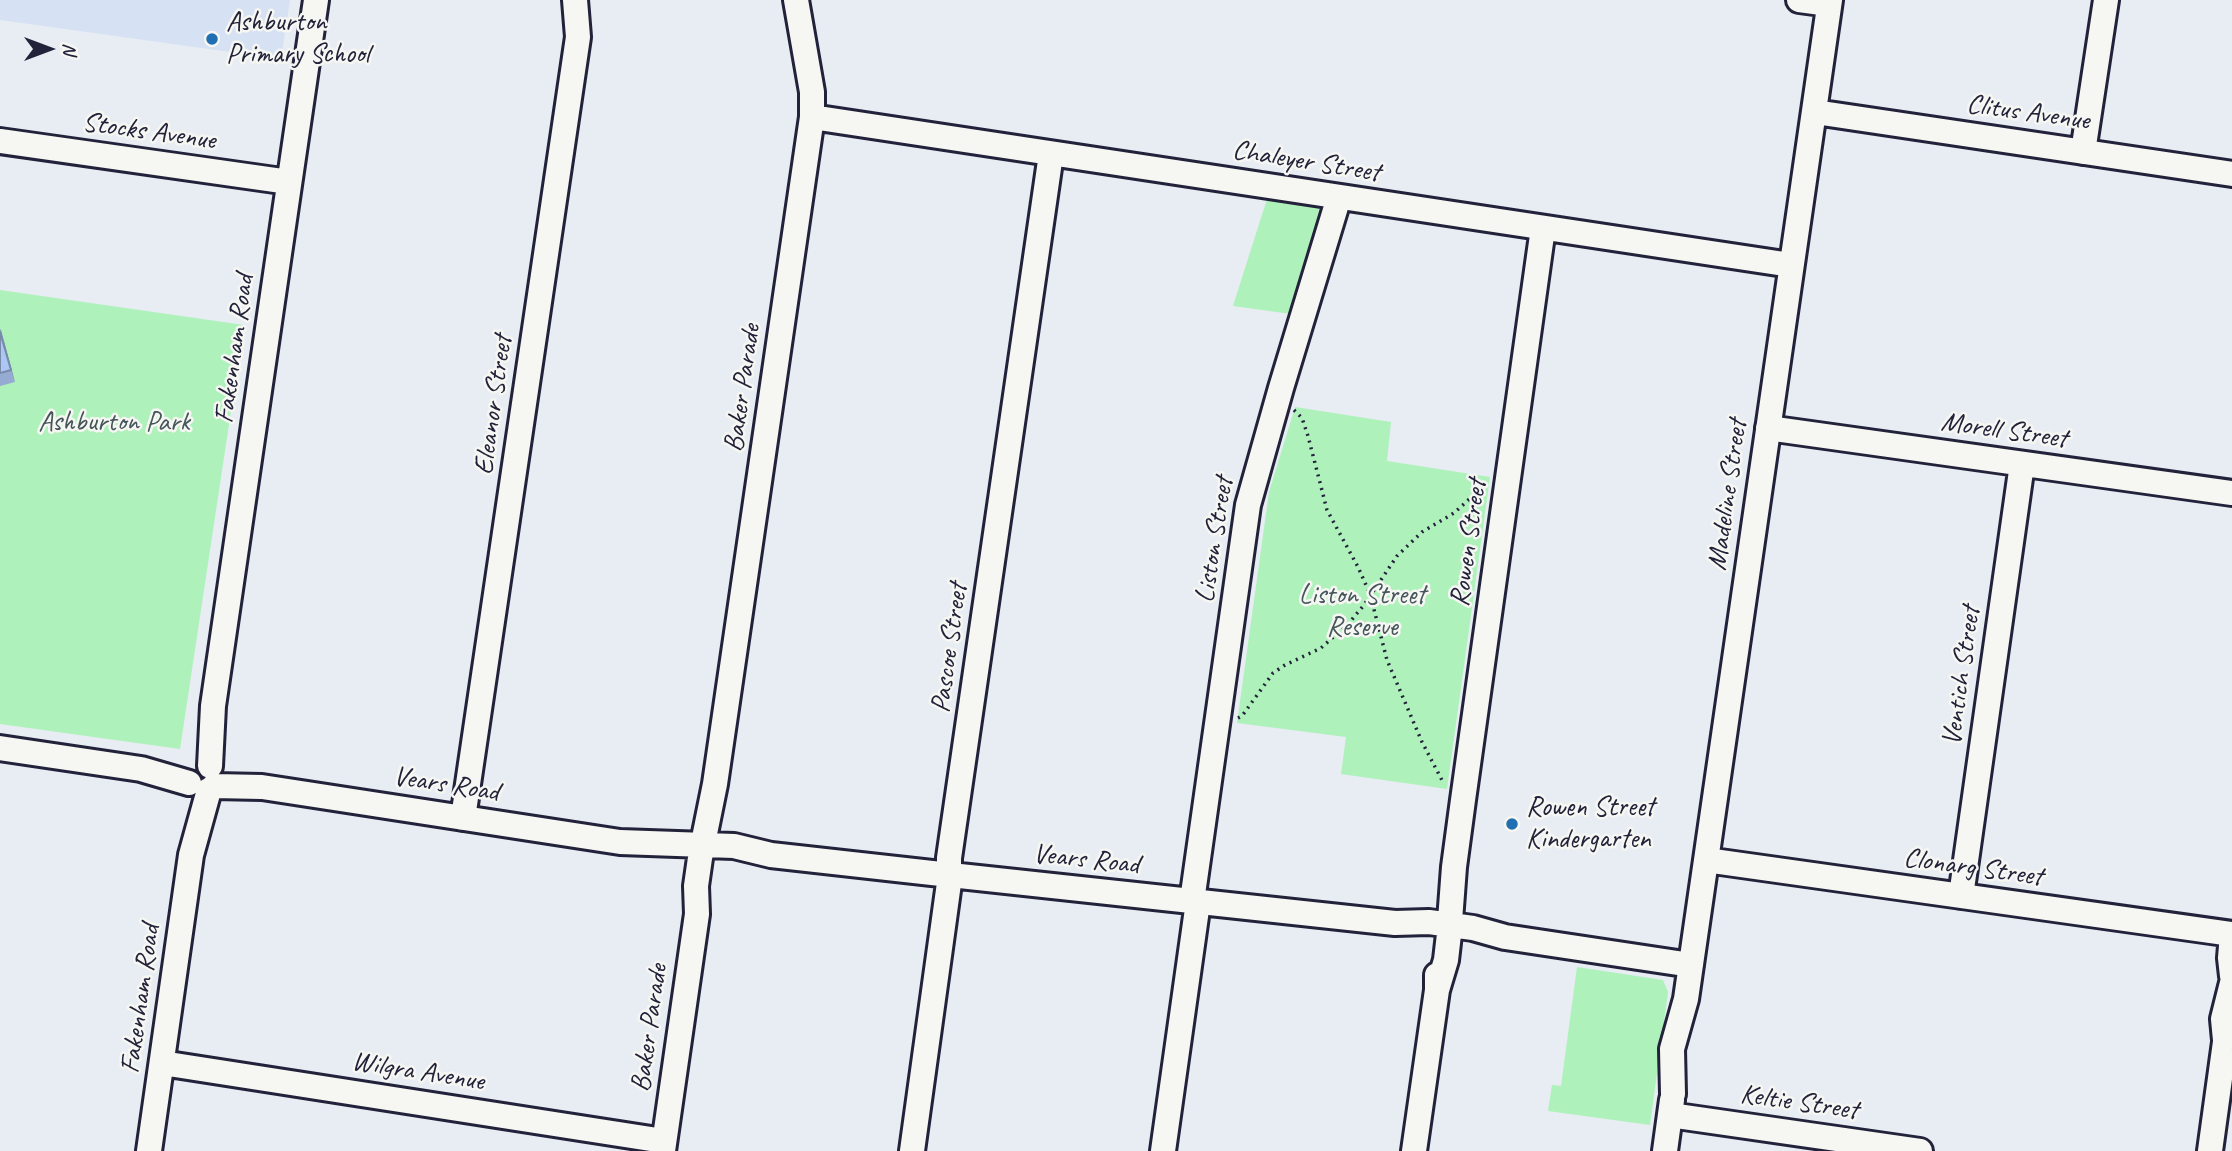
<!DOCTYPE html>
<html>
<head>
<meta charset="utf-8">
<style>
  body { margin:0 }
  #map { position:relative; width:2232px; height:1151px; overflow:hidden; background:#e7edf2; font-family:Caveat,sans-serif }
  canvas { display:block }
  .north { position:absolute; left:14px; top:14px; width:70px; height:70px; -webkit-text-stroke:5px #f6f6f2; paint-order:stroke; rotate:90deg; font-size:19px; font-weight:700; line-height:28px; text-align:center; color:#22223b }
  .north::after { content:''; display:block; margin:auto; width:24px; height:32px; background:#22223b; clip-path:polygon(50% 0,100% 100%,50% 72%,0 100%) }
</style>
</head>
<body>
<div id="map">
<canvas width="2232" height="1151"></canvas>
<div class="north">N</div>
</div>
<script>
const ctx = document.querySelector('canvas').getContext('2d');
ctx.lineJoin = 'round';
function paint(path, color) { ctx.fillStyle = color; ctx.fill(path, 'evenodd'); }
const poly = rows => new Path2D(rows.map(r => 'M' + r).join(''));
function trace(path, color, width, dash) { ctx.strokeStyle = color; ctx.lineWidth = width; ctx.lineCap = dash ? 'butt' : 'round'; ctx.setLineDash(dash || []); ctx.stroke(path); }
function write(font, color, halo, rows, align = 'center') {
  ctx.font = font + ' Caveat,sans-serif'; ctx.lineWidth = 5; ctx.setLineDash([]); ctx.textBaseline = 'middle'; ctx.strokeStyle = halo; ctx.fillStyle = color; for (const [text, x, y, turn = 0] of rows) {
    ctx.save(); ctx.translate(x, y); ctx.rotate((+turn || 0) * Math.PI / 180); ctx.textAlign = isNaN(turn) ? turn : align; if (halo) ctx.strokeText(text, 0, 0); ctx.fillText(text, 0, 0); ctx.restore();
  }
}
paint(poly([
  [0,0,290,0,281,59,0,20]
]), '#d6e2f3');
paint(poly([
  [1267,199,1327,208,1291,314,1233,306],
  [0,290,244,325,180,749,0,724],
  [1295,407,1391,422,1387,461,1490,477,1447,789,1341,774,1346,737,1237,723,1269,492],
  [1577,967,1663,980,1668,992,1650,1125,1548,1111,1552,1085,1561,1086]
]), '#aef1bb');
const minor = poly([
  [1799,0,1829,4],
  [1815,112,2232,174],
  [812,117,1791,265],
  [0,141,289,182],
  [2083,152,2106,0],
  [1768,428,2232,493],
  [0,748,141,769,189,783],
  [210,766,213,706,316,0],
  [214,786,262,787,620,842,734,846,771,855,932,873,1395,923,1429,922,1473,928,1505,937,1691,965],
  [463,818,578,37,575,0],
  [1706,860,2232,934],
  [1961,896,2022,464],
  [1192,901,1248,505,1281,388,1339,197],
  [2232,934,2230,958,2232,976],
  [1437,990,1446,960,1449,934,1454,867,1463,800,1543,228],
  [2225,1040,2223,1019,2232,983],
  [162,1063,664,1141],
  [1673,1094,1672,1049,1686,999,1830,0],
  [1670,1115,1920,1151],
  [149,1151,191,855,209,790],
  [663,1151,697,914,696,886,700,858,715,784,812,117,812,92,796,0],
  [912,1151,949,883,949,858,1051,154],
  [1163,1151,1198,902],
  [1414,1151,1437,990,1437,975],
  [1665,1151,1672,1100],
  [2210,1151,2225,1042,2232,1023]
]);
trace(minor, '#22223b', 30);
trace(poly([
  [1294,410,1302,418,1308,436,1327,510,1358,567,1370,594,1387,660,1422,742,1444,784],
  [1238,718,1242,716,1273,673,1285,665,1321,648,1349,623,1364,605,1397,556,1422,532,1454,513,1487,483]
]), '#22223b', 3.5, [2, 5]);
trace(minor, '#f6f6f2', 24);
paint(poly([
  [0,329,15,382,0,386]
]), '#95abd2');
paint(poly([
  [0,329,1,330,15,382,11,370]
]), '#798bab');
const building = poly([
  [0,332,11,370,0,373,0,332]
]);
paint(building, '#adc7f4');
trace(building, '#798bab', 2);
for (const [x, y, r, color] of [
  [212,39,7,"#1f6fb2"],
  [1512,824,7,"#1f6fb2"]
]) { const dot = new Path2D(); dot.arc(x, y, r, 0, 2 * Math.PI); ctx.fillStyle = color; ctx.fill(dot); trace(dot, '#f6f6f2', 2.5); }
write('28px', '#22223b', '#f6f6f2', [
  ["Ashburton",226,23],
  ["Primary School",226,55],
  ["Rowen Street",1526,808],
  ["Kindergarten",1526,840]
], 'left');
write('28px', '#22223b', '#f6f6f2', [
  ["Clitus Avenue",2028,113,8],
  ["Stocks Avenue",149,132,8],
  ["Chaleyer Street",1306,162,9],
  ["Fakenham Road",235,349,-82],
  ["Baker Parade",743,388,-82],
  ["Eleanor Street",494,405,-82],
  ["Morell Street",2004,431,8],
  ["Madeline Street",1728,495,-82],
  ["Liston Street",1215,540,-81],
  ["Rowen Street",1469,543,-82],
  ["Pascoe Street",950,648,-82],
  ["Ventich Street",1962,676,-82],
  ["Vears Road",446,785,9],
  ["Vears Road",1086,860,6],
  ["Clonarg Street",1973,868,8],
  ["Fakenham Road",141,999,-82],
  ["Baker Parade",650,1028,-82],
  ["Wilgra Avenue",418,1072,9],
  ["Keltie Street",1799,1103,8]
]);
write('28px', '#45565b', '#f6f6f2', [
  ["Ashburton Park",114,423],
  ["Liston Street",1362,596],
  ["Reserve",1362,628]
]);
</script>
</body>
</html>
